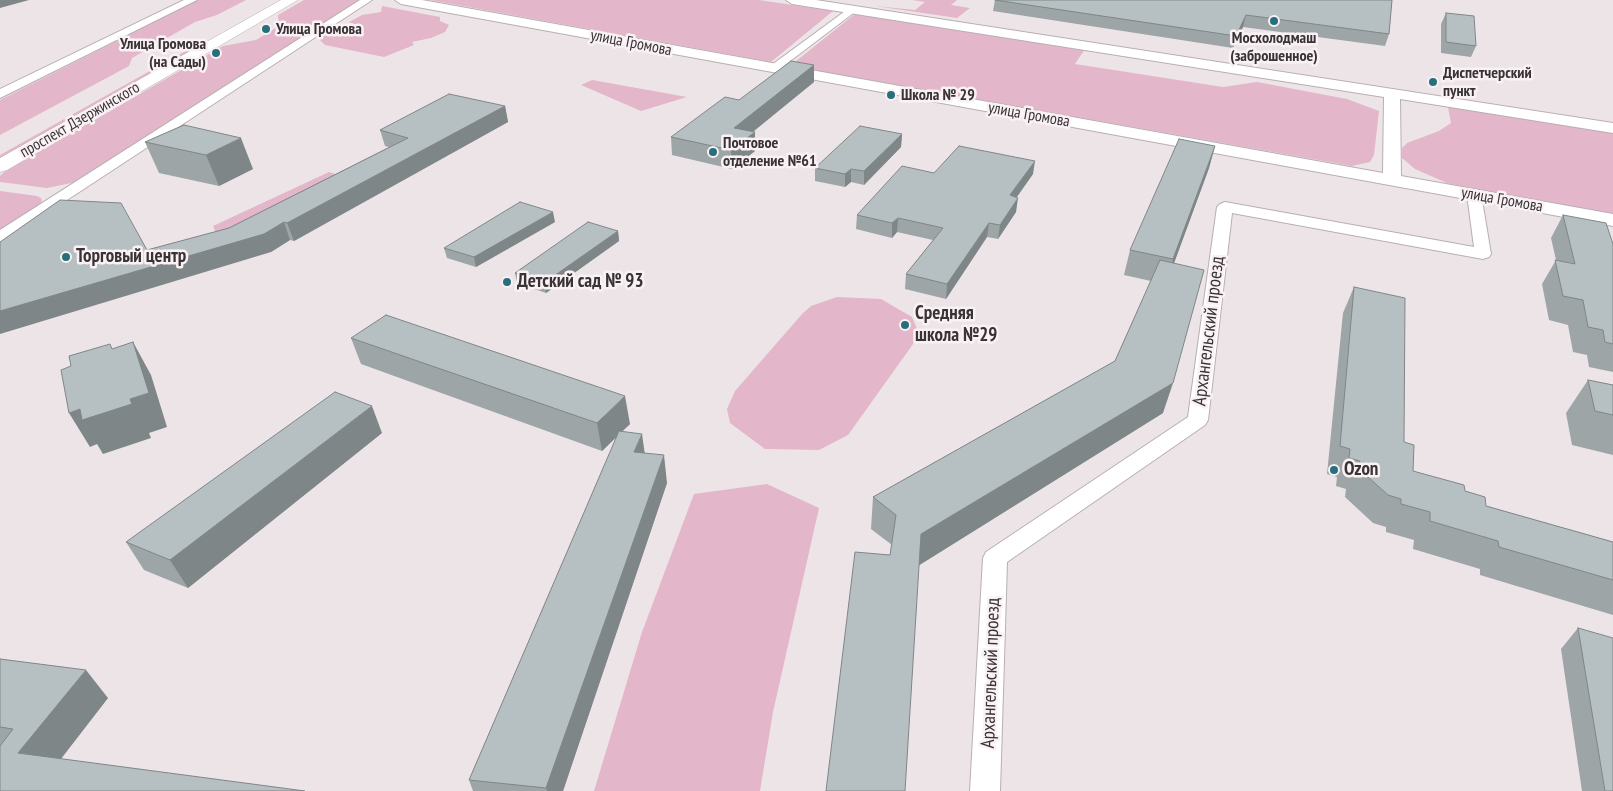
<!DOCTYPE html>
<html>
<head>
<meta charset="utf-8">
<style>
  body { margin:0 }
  canvas { display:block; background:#ede4e7 }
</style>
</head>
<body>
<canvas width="1613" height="791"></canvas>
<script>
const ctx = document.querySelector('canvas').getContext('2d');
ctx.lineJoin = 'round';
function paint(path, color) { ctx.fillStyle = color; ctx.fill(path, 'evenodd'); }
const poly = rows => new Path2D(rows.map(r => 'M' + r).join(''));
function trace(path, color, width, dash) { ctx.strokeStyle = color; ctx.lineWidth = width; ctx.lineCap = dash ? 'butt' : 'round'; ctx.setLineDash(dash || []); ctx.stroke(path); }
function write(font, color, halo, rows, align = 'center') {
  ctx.font = font + ' "PT Sans Narrow",sans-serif'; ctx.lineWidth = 5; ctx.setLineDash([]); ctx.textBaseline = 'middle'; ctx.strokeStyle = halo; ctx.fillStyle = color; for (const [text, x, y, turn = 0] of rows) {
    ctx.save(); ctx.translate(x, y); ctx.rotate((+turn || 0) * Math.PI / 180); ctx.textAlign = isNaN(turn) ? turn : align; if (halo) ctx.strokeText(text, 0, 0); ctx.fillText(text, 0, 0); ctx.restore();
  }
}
paint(poly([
  [198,0,246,0,217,15,195,22,132,58,129,66,0,135,0,100],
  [304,0,361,0,76,182,47,188,0,182,0,176,4,172,223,46,256,40,279,26,278,15],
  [430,0,759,0,833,11,771,62],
  [912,0,957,0,951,5,970,8,957,18,875,6,915,10,925,2],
  [382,6,440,17,440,21,449,25,445,32,431,38,412,42,414,45,384,57,325,45,319,39,335,30,347,30,358,26,349,22,362,15,381,12],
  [856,13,1085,49,1075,64,1223,87,1257,82,1347,99,1379,111,1374,155,1370,162,1352,166,790,66],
  [198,44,204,45,0,159,0,155],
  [592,80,687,97,641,111,581,85],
  [1448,107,1613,132,1613,216,1447,183,1415,169,1402,158,1402,148,1407,143,1439,131,1451,123],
  [329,172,351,179,217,235,213,226],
  [0,191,37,196,41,198,42,201,39,205,0,230],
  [837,297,881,299,912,317,917,329,913,344,848,435,819,450,765,449,730,423,727,409,735,391,803,313,811,306],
  [767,484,819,508,773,712,760,791,594,791,642,632,694,494]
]), '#e4b6c9');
const minor = poly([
  [184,0,197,0,0,98,0,89,184,0],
  [360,0,372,0,6,240,0,242,0,230,360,0],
  [852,6,857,9,856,11,777,71,769,71,767,69,769,67,852,6],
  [1474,190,1479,191,1481,194,1491,254,1489,257,1483,259,1232,213,1208,420,1205,425,1007,562,1000,791,970,791,983,558,986,552,1188,417,1217,207,1220,204,1225,202,1474,247,1467,194,1469,191,1474,190]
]);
const tertiary = poly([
  [395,0,422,0,1383,173,1384,97,792,4,786,0,816,0,1613,123,1613,133,1400,99,1401,176,1613,214,1613,226,401,4,395,0]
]);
const secondary = poly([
  [281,0,298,0,7,170,0,172,0,158,281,0]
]);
trace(minor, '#b8afb3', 2);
trace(tertiary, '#b8afb3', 2);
trace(secondary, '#b8afb3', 1);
paint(minor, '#fff');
paint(tertiary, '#fff');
paint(secondary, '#fff');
paint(poly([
  [995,0,1392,0,1389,34,1385,46,1243,27,1233,48,993,11],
  [1446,13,1476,46,1471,57,1441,53,1441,24],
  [814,65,814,82,753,132,755,151,732,169,672,155,671,137,739,100],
  [505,106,508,122,294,241,290,240,271,252,147,250,229,228,389,147,385,146,380,130],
  [184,125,253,169,219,186,159,173,145,142],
  [902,134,901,147,864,185,851,182,845,187,815,181,815,168],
  [1215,146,1209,168,1174,263,1163,413,919,565,890,555,892,545,871,529,873,497,1115,361,1151,281,1124,275,1130,250],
  [934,173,1033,174,1017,197,1016,212,998,239,987,237,946,299,905,289,906,274,933,240,897,232,892,238,856,229,857,215],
  [1563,215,1613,244,1613,372,1589,367,1587,355,1573,352,1568,325,1549,320,1542,284,1556,260,1551,238],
  [555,222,476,267,447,258,444,248],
  [618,231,619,241,546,293,517,283,515,273],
  [1354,287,1413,471,1465,491,1486,506,1613,542,1613,615,1480,575,1480,569,1413,549,1414,540,1386,532,1386,527,1373,523,1345,497,1346,489,1336,486,1337,477,1327,474,1343,313],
  [351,338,630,424,622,431,645,453,667,483,563,791,473,791,469,780,617,436,602,451,361,364],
  [1588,380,1613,385,1613,455,1572,445,1566,413],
  [382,433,188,588,144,570,126,542],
  [1578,628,1613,791,1582,791,1561,649],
  [0,659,108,698,60,759,0,791]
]), '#9da5a7');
paint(poly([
  [0,0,29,0,0,8],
  [1246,15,1243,27,1233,48,1236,36],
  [814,65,814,82,735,146,734,128],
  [505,106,508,122,294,241,287,223],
  [755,132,755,151,732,169,731,150],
  [902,134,901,147,864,185,864,171],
  [241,138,253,169,219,186,206,155],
  [1215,146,1209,168,1166,285,1173,259],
  [1035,161,1033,174,1008,209,1010,195],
  [851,169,851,182,845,187,845,174],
  [1018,198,1016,212,998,239,1000,225],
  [553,212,555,222,476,267,474,257],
  [898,218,897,232,892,238,892,223],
  [284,222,290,240,271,252,0,334,0,311],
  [989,223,987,237,946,299,947,284],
  [618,231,619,241,546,293,544,283],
  [133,342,151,375,167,427,149,433,151,438,103,454,97,444,90,447,69,413,80,409],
  [1173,383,1163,413,918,566,921,534],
  [625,396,630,424,602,451,597,423],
  [372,406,382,433,188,588,170,560],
  [642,434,646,462,634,452],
  [664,455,667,483,563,791,547,791,546,788],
  [86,670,108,698,44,781,18,753]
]), '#7f8688');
const building = poly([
  [995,0,1392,0,1389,34,1246,15,1236,36,995,0],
  [1446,13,1474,16,1476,46,1446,42,1446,13],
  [791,61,814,65,734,128,755,132,731,150,671,137,725,97,739,100,791,61],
  [449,94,505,106,287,223,284,222,264,234,0,311,0,242,60,200,121,203,147,250,229,228,408,138,380,130,449,94],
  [184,125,241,138,206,155,145,142,184,125],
  [860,126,902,134,864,171,851,169,845,174,815,168,860,126],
  [1179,139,1215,146,1173,259,1130,250,1179,139],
  [959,146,1035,161,1010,195,1018,198,1000,225,989,223,947,284,906,274,943,228,898,218,892,223,857,215,902,166,934,173,959,146],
  [520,202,553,212,474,257,444,248,520,202],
  [1563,215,1606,223,1613,244,1613,344,1605,342,1603,330,1588,327,1583,300,1563,296,1555,260,1575,264,1563,215],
  [588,222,618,231,544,283,515,273,588,222],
  [1160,260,1204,270,1173,383,921,534,905,791,826,791,855,552,890,555,896,515,873,497,1115,361,1160,260],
  [1354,287,1405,298,1404,442,1414,445,1413,471,1464,485,1465,491,1485,497,1486,506,1613,542,1613,580,1499,547,1498,541,1430,521,1430,512,1401,504,1401,499,1388,495,1359,469,1360,461,1349,458,1350,449,1340,446,1354,287],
  [386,315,625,396,597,423,351,338,386,315],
  [133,342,149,393,130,399,132,404,82,420,80,409,69,413,61,370,71,366,69,356,110,344,112,349,133,342],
  [1588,380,1613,385,1613,415,1595,411,1588,380],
  [335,392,372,406,170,560,126,542,335,392],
  [619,431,642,434,634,452,664,455,546,788,469,780,619,431],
  [1578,628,1613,638,1613,791,1605,791,1578,628],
  [0,659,86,670,18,753,305,791,0,791,0,746,13,729,0,727,0,659]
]);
paint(building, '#b6c0c2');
trace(building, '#7f8688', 1);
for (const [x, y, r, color] of [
  [1274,21,5,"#286f7c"],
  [266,29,5,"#286f7c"],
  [216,53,5,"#286f7c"],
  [1433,82,5,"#286f7c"],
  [891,95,5,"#286f7c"],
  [713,152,5,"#286f7c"],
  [66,257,5,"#286f7c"],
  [507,282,5,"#286f7c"],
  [905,325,5,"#286f7c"],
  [1334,470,5,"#286f7c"]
]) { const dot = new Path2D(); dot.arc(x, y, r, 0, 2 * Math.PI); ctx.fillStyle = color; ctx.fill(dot); trace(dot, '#faf1f5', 2); }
write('bold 16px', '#383436', '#faf1f5', [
  ["Улица Громова",276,29],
  ["Мосхолодмаш",1274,38,"center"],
  ["(заброшенное)",1274,56,"center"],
  ["Улица Громова",206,44,"right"],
  ["(на Сады)",206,62,"right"],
  ["Диспетчерский",1443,73],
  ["пункт",1443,91],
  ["Школа № 29",901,95],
  ["Почтовое",723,143],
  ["отделение №61",723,161]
], 'left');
write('16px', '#383436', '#faf1f5', [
  ["улица Громова",631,43,11],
  ["улица Громова",1029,115,10],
  ["проспект Дзержинского",80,120,-30],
  ["улица Громова",1502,200,10]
]);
write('bold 19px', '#383436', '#faf1f5', [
  ["Торговый центр",76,257],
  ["Детский сад № 93",517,282],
  ["Средняя",915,314],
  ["школа №29",915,336],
  ["Ozon",1344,470]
], 'left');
write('19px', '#383436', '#faf1f5', [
  ["Архангельский проезд",1209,331,-83],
  ["Архангельский проезд",991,673,-88]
]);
</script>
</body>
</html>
